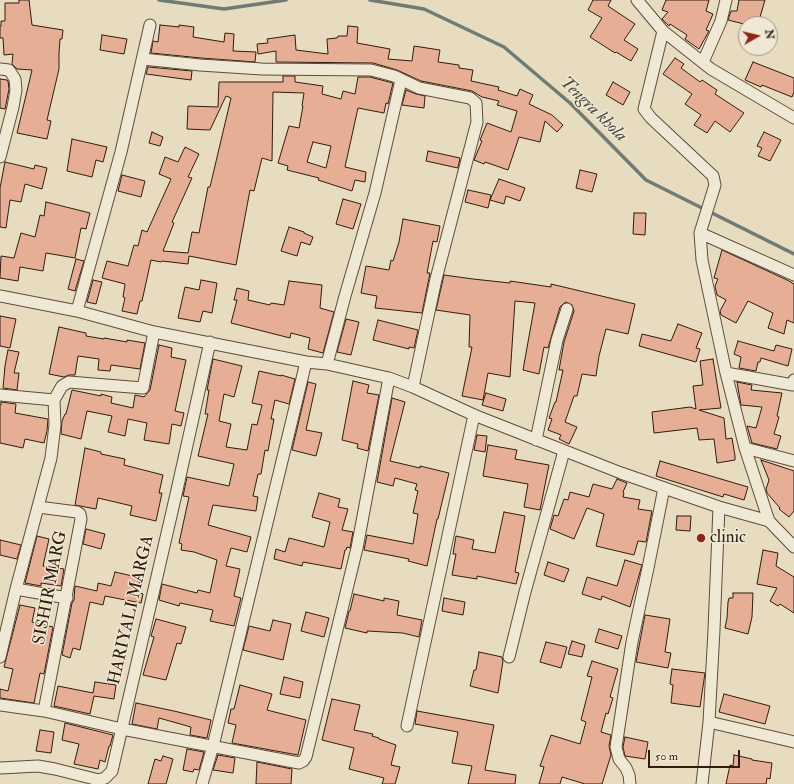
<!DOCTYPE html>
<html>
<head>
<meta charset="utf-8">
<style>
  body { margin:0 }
  #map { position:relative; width:794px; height:784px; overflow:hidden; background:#e7dcbf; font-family:"IM FELL Double Pica",serif }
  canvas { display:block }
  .north { position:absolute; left:738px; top:16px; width:40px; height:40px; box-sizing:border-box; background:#efe8d5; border:1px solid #a39686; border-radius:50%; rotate:82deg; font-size:11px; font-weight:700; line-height:16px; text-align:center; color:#311c0f }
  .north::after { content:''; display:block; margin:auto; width:14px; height:18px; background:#8f2418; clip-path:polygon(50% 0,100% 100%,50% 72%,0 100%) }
  .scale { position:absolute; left:648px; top:750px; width:92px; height:18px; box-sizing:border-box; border:2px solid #311c0f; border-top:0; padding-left:5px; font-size:12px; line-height:14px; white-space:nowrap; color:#311c0f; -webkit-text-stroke:3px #efe8d5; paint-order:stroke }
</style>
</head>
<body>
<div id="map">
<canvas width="794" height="784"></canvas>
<div class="north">N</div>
<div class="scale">50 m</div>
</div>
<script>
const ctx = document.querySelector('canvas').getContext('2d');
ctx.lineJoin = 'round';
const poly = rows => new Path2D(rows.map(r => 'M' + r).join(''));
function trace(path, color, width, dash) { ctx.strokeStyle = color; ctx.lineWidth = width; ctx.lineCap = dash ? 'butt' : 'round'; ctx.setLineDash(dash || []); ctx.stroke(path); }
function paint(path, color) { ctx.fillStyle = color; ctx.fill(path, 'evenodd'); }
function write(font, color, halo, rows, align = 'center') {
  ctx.font = font + ' "IM FELL Double Pica",serif'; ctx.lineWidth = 3; ctx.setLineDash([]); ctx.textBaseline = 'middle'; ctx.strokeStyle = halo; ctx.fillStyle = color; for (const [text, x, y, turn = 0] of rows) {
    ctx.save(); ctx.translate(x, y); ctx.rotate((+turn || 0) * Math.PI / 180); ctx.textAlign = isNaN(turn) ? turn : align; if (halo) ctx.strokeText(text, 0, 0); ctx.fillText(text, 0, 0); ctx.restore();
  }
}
trace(poly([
  [159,0,224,9,286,0],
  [370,0,424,9,504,47,570,103,646,180,794,254]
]), '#6f7b74', 3.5);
const building = poly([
  [19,0,29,0,32,25,63,30,62,39,60,39,59,53,59,69,47,120,51,121,47,139,17,133,32,70,17,69,12,64,13,54,4,55,3,38,0,38,0,26,1,26,1,21,5,21,5,3,19,3,19,0],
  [593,0,611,0,608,6,635,24,624,40,638,49,631,61,616,52,615,53,590,37,602,18,588,10,593,0],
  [666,0,709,0,706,11,713,14,706,30,709,31,699,49,685,39,687,35,670,24,669,26,662,19,668,12,662,10,666,0],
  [739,0,765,0,758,24,744,24,728,20,731,11,737,11,739,0],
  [160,25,179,27,179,25,194,27,193,37,224,42,225,33,234,34,233,51,256,52,255,62,201,58,151,53,153,41,158,42,160,25],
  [348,26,358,27,357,43,390,49,388,59,412,61,414,46,440,50,438,62,459,65,459,68,473,70,471,81,499,87,498,90,517,96,520,89,533,95,529,104,552,115,563,125,557,132,545,121,540,142,519,137,508,170,485,162,484,164,474,160,482,141,480,140,487,123,511,132,517,111,497,105,499,101,482,97,472,91,421,81,397,70,373,63,276,62,276,51,258,54,257,44,268,43,267,39,295,35,296,50,328,54,327,39,337,38,338,36,347,36,348,26],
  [102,35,127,39,124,54,100,50,102,35],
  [675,58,684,64,681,68,700,82,702,80,717,90,715,94,744,113,730,132,715,121,707,133,694,125,701,115,685,104,692,94,663,74,675,58],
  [753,62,794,78,794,92,792,97,762,85,761,87,745,80,753,62],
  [148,67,192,71,191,80,146,74,148,67],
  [283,76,295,76,295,82,323,86,322,94,341,99,343,91,355,94,358,77,370,77,393,83,388,104,386,103,384,113,358,108,345,167,366,172,365,182,355,180,352,191,318,180,319,178,287,170,288,166,278,163,289,126,299,128,303,106,302,106,304,93,273,92,272,161,262,158,254,191,250,190,236,265,189,256,188,264,162,261,161,262,151,260,142,301,140,301,137,314,122,311,125,298,123,297,125,284,102,278,107,261,128,266,134,245,138,246,142,230,147,232,171,179,159,174,165,157,178,162,185,147,199,154,188,177,192,178,172,222,174,223,163,251,188,253,192,232,199,233,208,187,210,187,231,98,226,96,210,130,187,129,188,106,218,107,219,82,283,82,283,76],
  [313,142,331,146,326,168,307,162,313,142],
  [0,79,7,80,8,81,9,89,5,109,0,108,0,79],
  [613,82,630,92,623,105,606,95,613,82],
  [406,90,416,94,425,96,424,108,402,105,406,90],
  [152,132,163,137,160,146,149,143,152,132],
  [764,132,781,140,770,161,758,156,762,148,757,146,764,132],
  [72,139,107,147,103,162,96,160,92,177,67,171,72,139],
  [428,151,460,158,458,168,426,161,428,151],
  [5,162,34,169,35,165,47,168,42,189,25,184,21,202,10,200,6,228,0,227,0,188,5,162],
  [580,170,597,174,592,192,576,188,580,170],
  [122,175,145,181,141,197,118,191,122,175],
  [499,179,525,188,520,201,506,196,504,204,490,200,499,179],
  [468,190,491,195,488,208,465,202,468,190],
  [343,199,361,204,353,229,336,224,343,199],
  [46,202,90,213,86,229,81,228,75,258,46,253,43,271,20,267,18,281,0,278,1,256,14,258,21,233,35,237,40,215,44,216,46,202],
  [634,213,646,213,645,235,633,234,634,213],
  [403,219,440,226,437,242,433,241,427,273,430,273,422,313,375,308,377,296,361,293,366,266,389,270,391,260,393,261,399,242,403,219],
  [289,227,304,232,304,233,313,237,310,245,301,242,297,256,281,251,289,227],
  [722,250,787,280,794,284,794,323,787,320,784,334,768,328,773,313,748,301,736,323,721,315,720,311,726,300,717,295,715,286,718,279,714,278,722,250],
  [76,259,84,261,75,291,68,289,76,259],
  [444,275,473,279,510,283,510,281,551,287,551,284,635,304,628,334,606,329,599,356,596,376,582,374,577,396,574,396,565,422,577,427,569,444,559,439,561,435,548,430,552,419,549,418,555,402,556,402,563,370,559,370,564,342,574,311,572,305,566,302,563,304,560,307,548,348,544,347,539,374,523,370,535,303,515,301,510,377,488,373,483,400,462,396,472,347,469,347,470,315,436,310,444,275],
  [93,280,102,282,96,304,87,302,93,280],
  [201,280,217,283,212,313,203,311,200,322,178,318,185,287,199,290,201,280],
  [289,281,322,285,320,308,334,312,323,353,308,349,310,338,291,333,290,338,231,323,237,300,234,300,237,288,249,291,248,300,270,305,271,303,284,305,289,281],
  [0,316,16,319,10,348,0,346,0,316],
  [346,319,359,322,351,355,337,352,346,319],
  [378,320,418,330,414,348,409,347,409,349,373,340,378,320],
  [678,324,702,333,696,348,700,349,696,362,639,346,642,334,671,341,678,324],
  [59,327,86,333,86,336,104,339,104,338,127,342,127,340,145,343,140,369,111,365,110,371,98,370,99,359,78,356,75,375,69,375,64,377,49,374,59,327],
  [738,341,774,351,776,345,792,349,788,366,761,358,760,362,758,362,756,371,739,368,741,357,734,354,738,341],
  [159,345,172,348,171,357,186,360,175,411,184,413,181,426,172,424,169,444,144,440,147,423,128,419,125,436,108,432,112,416,87,411,81,439,61,434,62,421,65,414,66,414,72,390,101,396,101,394,112,397,111,403,133,408,135,395,144,397,150,390,159,345],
  [8,350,19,352,14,373,19,373,17,390,3,388,5,366,8,350],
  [213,359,242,366,234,397,224,394,219,421,231,424,226,447,247,450,252,424,257,425,262,405,252,403,259,371,281,376,281,375,295,379,289,404,275,400,271,419,274,419,268,451,265,450,261,474,258,474,253,496,258,497,256,511,213,505,208,525,251,537,247,552,231,548,226,566,240,569,234,596,241,598,234,626,210,621,213,610,180,603,179,606,159,600,162,584,197,593,198,590,210,593,217,560,194,552,181,550,182,544,179,543,189,497,183,496,187,477,229,486,234,464,198,456,208,414,205,414,209,390,207,390,213,359],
  [713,359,721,408,699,410,724,418,726,439,732,438,735,456,735,460,717,463,714,439,699,440,697,428,654,433,652,412,690,407,696,409,693,386,703,385,700,361,713,359],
  [353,381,369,385,367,393,379,395,368,451,357,448,358,444,342,440,353,381],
  [308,382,316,384,306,430,322,433,316,456,292,450,308,382],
  [737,382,752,385,751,390,782,393,777,416,779,417,774,434,781,436,777,449,752,443,747,426,756,428,762,407,741,405,737,382],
  [486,393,506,399,503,411,482,405,486,393],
  [392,398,405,402,390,461,420,468,420,466,449,473,438,519,437,519,427,566,408,561,409,559,364,550,367,535,413,544,418,514,413,513,418,491,415,490,417,484,395,478,393,486,377,482,392,398],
  [1,402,16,404,15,413,48,419,47,431,44,443,25,439,23,448,0,443,0,405,1,405,1,402],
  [477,435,487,436,485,452,474,450,477,435],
  [488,445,517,450,515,459,549,465,540,510,524,507,528,484,483,476,488,445],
  [85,448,101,452,101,454,125,459,124,465,163,475,159,493,162,493,156,521,130,515,132,506,98,498,96,509,75,505,85,448],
  [761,460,794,471,794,511,789,517,779,509,780,508,767,493,766,489,769,480,761,460],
  [660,461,748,487,744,500,724,494,723,497,656,476,660,461],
  [617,479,627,483,623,492,624,493,623,497,640,500,638,509,652,511,646,542,638,541,634,555,596,546,604,514,587,508,574,539,550,529,554,515,558,516,564,499,568,500,570,492,589,497,593,484,612,489,617,479],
  [319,493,340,499,338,507,348,509,342,530,353,532,350,548,347,547,346,550,345,550,341,569,303,562,302,566,274,559,276,549,285,552,289,538,324,547,330,522,312,517,319,493],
  [504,512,525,516,515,572,519,573,516,584,477,576,477,579,452,575,456,554,453,554,456,536,474,540,472,549,495,553,504,512],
  [677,516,691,516,690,531,676,530,677,516],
  [86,529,105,534,101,549,83,544,86,529],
  [37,536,49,539,43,566,64,569,61,586,41,583,41,586,25,583,37,536],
  [0,540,21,545,17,559,0,555,0,540],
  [763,550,778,553,776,566,794,577,794,613,780,604,778,606,770,601,777,588,757,584,763,550],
  [625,560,642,565,630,607,602,596,601,600,582,594,587,577,617,586,625,560],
  [548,562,569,569,564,582,544,575,548,562],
  [115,572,141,578,137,592,143,594,141,603,105,596,103,605,90,602,80,650,73,648,70,658,62,655,72,603,74,600,75,586,97,591,98,583,111,586,115,572],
  [733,593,753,593,752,617,748,634,725,628,727,618,728,602,729,598,733,598,733,593],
  [354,594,384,601,384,598,399,601,397,615,422,620,419,637,403,633,367,631,367,633,345,628,349,611,350,611,354,594],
  [444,598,465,602,463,615,442,611,444,598],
  [20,605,35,608,32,622,53,627,44,674,40,673,34,703,0,698,0,689,8,691,13,669,4,667,20,605],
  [306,612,329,618,324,637,301,631,306,612],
  [645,615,670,619,665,652,671,653,668,668,636,662,645,615],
  [156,619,186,627,181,644,177,643,166,680,143,675,154,637,151,636,156,619],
  [273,620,291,624,283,660,243,650,249,626,270,631,273,620],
  [599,629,622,636,618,649,595,642,599,629],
  [572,641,585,645,582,657,568,654,572,641],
  [546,642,567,647,561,668,540,662,546,642],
  [479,652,502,657,503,661,498,693,470,686,474,670,476,670,479,652],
  [592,661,618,669,610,697,613,698,608,714,606,713,601,732,611,735,609,746,611,755,602,784,585,784,562,777,560,784,539,784,544,767,540,766,551,735,580,744,586,722,581,720,592,677,587,676,592,661],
  [672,669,705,673,700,707,671,703,673,685,670,684,672,669],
  [284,677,303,682,300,698,280,694,284,677],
  [95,682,116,685,114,699,94,696,90,714,54,706,58,686,93,693,95,682],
  [240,685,272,694,267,710,306,720,298,755,232,743,236,725,228,723,231,709,234,709,240,685],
  [724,694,770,706,765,724,719,712,724,694],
  [332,699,360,705,354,730,373,734,372,736,379,738,379,739,396,745,391,765,400,767,395,784,382,784,384,778,349,769,354,748,322,740,332,699],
  [136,703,174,711,211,720,207,738,190,735,191,727,159,718,157,729,132,724,136,703],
  [417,711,494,725,485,770,516,775,515,784,468,784,472,766,452,763,458,732,415,724,417,711],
  [65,723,113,735,110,746,109,746,105,762,100,760,98,769,74,764,79,744,62,740,65,723],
  [40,730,54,732,51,753,36,751,40,730],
  [625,737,648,742,645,759,625,756,623,747,625,737],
  [187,749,204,752,199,770,194,769,193,772,183,770,187,749],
  [218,755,235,758,233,773,213,770,218,755],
  [734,755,752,759,752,760,772,763,770,779,767,778,766,784,726,784,730,765,733,766,734,755],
  [163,756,173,759,166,784,148,784,155,759,161,761,163,756],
  [257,762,292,769,291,784,256,784,257,762]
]);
paint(building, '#e6ae95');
trace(building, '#311c0f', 1);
const street = poly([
  [637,0,663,31,711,69,794,118],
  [663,31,644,109,651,118,713,176,715,185,700,233],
  [143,59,200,65,262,69,371,70,394,76,419,88,470,98,476,103,477,122,436,279,413,387],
  [703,62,721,21,726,0],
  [0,69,9,70,15,79,16,90,13,107,0,157],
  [0,296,77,311,154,332,306,362,327,364,389,378,413,387,474,415,621,473,719,507,769,521,794,547],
  [77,311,121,152,150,25],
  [327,364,345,296,375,193,401,80],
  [726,373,793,385,794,380],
  [0,395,54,400,62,386,69,382,143,388,154,332],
  [536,440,557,340,567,309],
  [745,448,794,461],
  [38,507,77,512,80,514,81,519,44,711],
  [769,521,745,448,726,373,702,260,700,233,794,275],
  [16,589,67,598],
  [0,657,16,589,51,458,55,425,54,400],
  [509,657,525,592,564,451],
  [0,705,44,711,122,729,299,763,303,761,306,757,357,548,389,378],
  [709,722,794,742],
  [407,726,474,415],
  [0,768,38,766,55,769,99,780,105,778,112,771,177,490,210,342],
  [202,784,213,746,306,362],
  [630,784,629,775,626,768,619,759,616,747,632,642,648,568,664,488],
  [702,784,709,722,714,630,719,507]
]);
trace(street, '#5e4c3b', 13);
trace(street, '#efe8d5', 11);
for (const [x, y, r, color] of [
  [701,538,5,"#8f2418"]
]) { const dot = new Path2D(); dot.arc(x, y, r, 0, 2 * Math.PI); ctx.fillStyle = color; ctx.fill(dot); trace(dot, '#efe8d5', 1.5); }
write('17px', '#311c0f', '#efe8d5', [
  ["clinic",710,538]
], 'left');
write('17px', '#311c0f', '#efe8d5', [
  ["SISHIR MARG",51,588,-79],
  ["HARIYALI MARGA",132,610,-77]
]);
write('italic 18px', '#504b42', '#efe8d5', [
  ["Tengra khola",593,110,44]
]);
</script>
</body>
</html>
